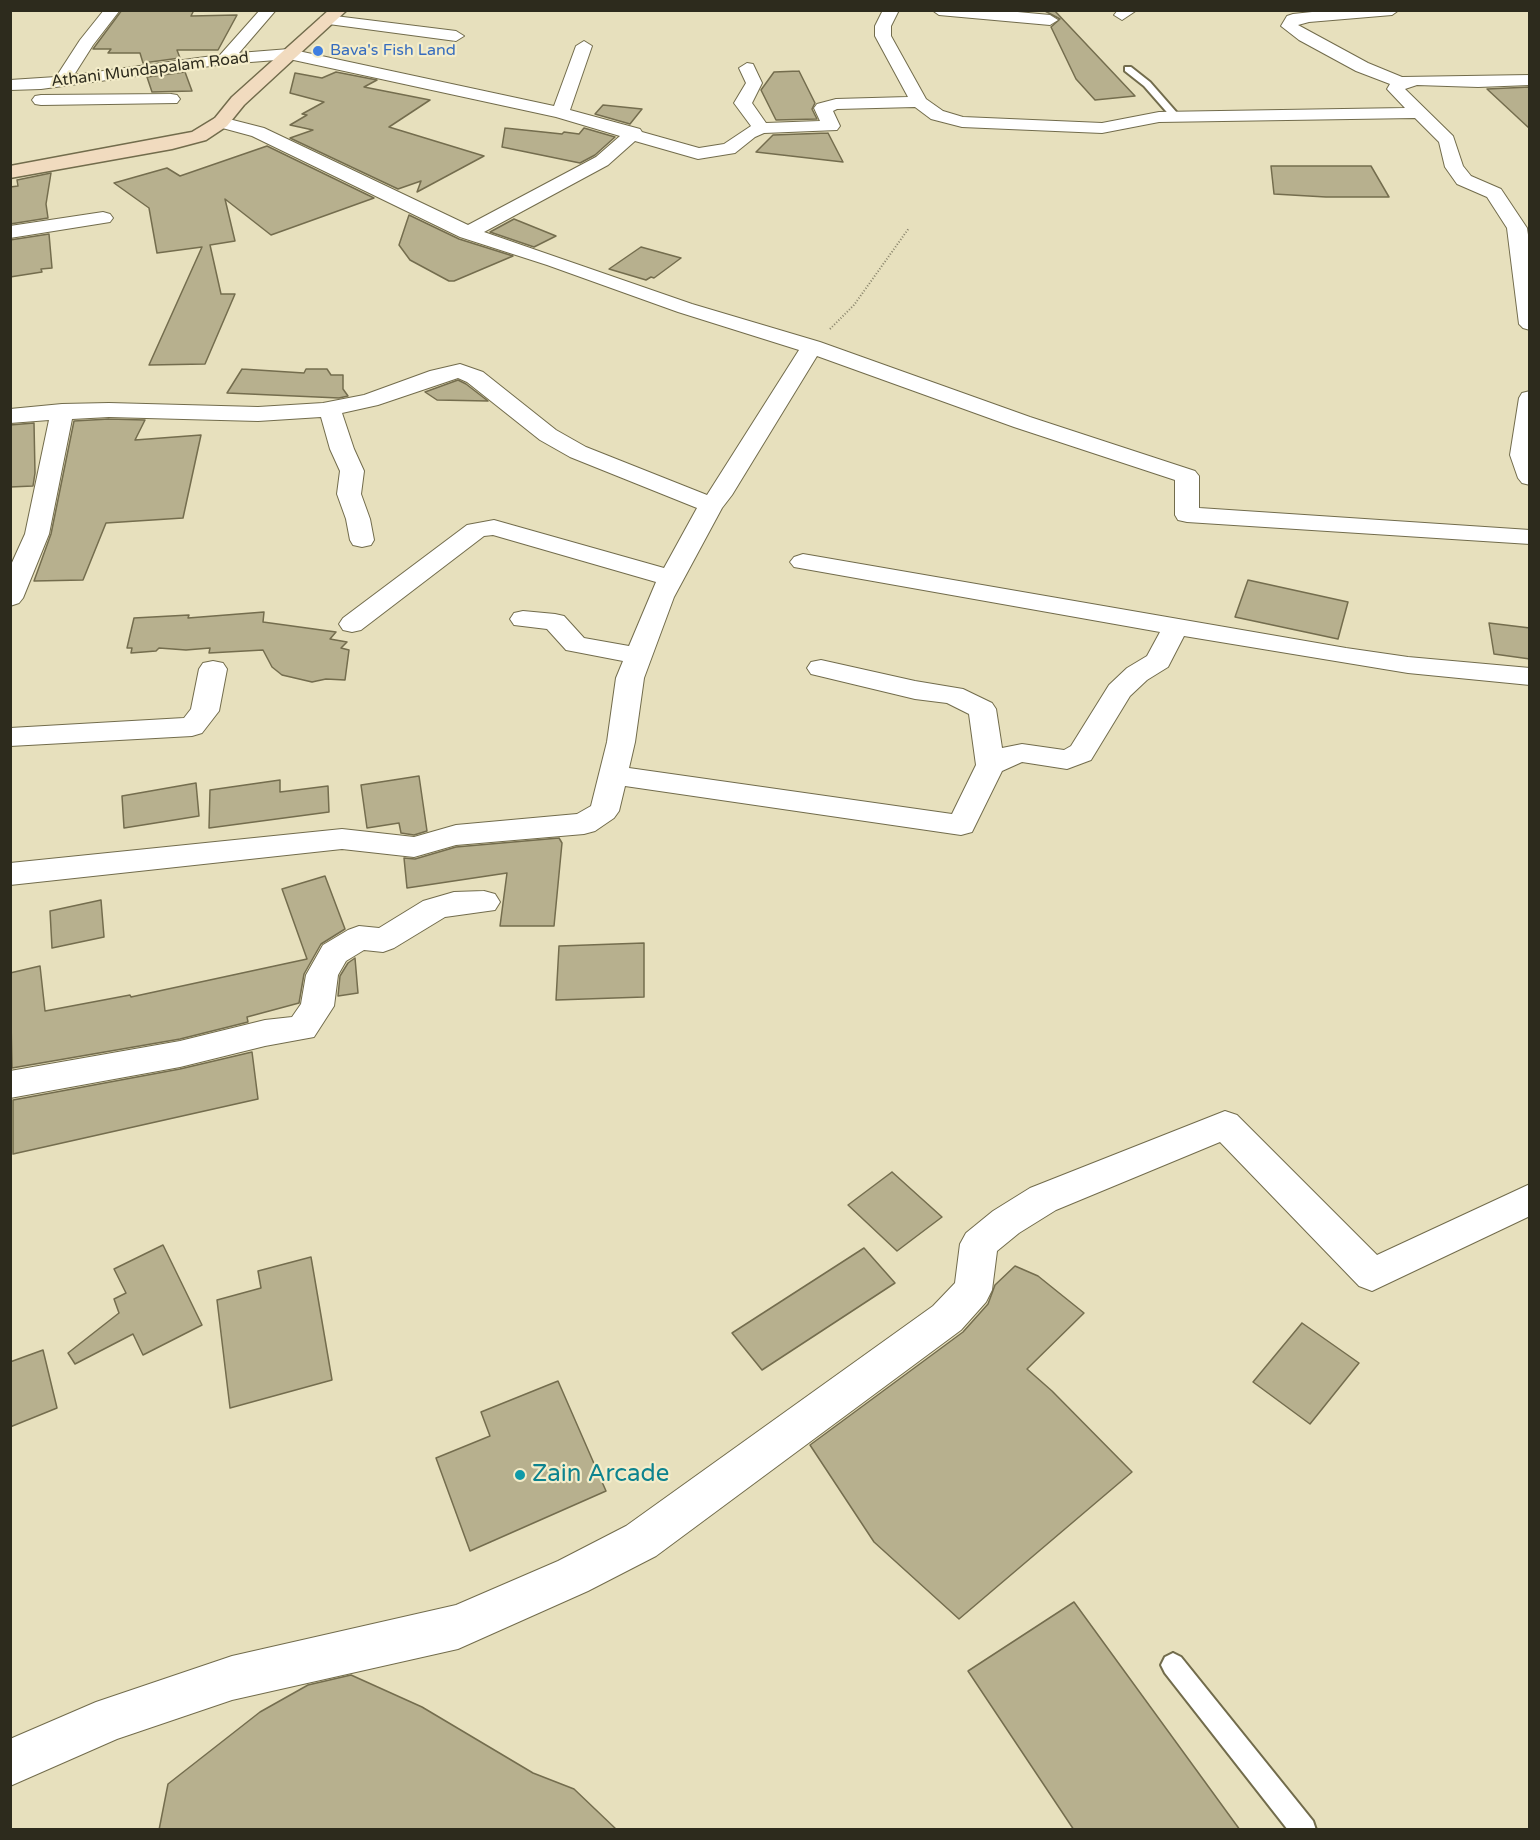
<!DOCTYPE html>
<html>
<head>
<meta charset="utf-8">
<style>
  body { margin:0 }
  #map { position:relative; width:1540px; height:1840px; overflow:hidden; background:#e7e0bd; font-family:"Varela Round",sans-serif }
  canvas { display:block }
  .frame { position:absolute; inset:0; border:12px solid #2d2b1d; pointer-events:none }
</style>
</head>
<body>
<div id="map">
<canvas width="1540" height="1840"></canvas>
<div class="frame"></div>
</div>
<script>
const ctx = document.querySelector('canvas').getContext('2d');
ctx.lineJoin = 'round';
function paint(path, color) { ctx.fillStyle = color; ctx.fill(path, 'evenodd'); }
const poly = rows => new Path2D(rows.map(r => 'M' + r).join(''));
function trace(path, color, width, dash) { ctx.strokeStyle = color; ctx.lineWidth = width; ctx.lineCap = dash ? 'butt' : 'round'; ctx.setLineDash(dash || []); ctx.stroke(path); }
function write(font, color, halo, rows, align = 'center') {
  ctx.font = font + ' "Varela Round",sans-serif'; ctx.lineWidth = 4.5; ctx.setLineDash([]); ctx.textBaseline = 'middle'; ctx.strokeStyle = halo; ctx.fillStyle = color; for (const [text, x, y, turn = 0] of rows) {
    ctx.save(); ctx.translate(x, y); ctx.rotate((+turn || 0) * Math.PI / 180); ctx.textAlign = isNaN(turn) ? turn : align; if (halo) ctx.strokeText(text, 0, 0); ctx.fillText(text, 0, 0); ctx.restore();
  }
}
const building = poly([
  [122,10,194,10,191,16,237,15,218,50,177,50,180,58,143,63,140,53,108,53,111,49,93,49,122,10],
  [1043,10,1054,10,1135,96,1095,100,1076,79,1051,27,1060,19,1043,10],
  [799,71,815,103,812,109,817,119,776,120,761,90,774,72,799,71],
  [185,72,192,91,152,92,147,77,185,72],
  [336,72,377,80,364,87,430,100,389,127,484,156,417,192,421,181,398,189,290,138,313,130,290,125,307,115,302,114,324,102,290,93,295,73,322,78,336,72],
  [1530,87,1530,129,1487,89,1530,87],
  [603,105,642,109,630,124,595,114,603,105],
  [505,128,562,134,564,132,579,134,584,128,615,137,595,155,580,163,502,147,505,128],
  [828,133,843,162,756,152,773,135,828,133],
  [267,146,374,198,271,235,225,199,235,241,210,245,221,294,235,294,205,364,149,365,202,247,157,253,149,208,114,183,167,168,180,176,267,146],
  [1271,166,1371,166,1389,197,1326,197,1274,194,1271,166],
  [51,173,46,204,48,218,10,224,10,187,18,186,17,180,51,173],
  [409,215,459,239,513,256,454,281,449,281,410,260,399,245,409,215],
  [514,219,556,236,534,247,490,232,514,219],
  [49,234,52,268,41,269,42,272,10,277,10,240,49,234],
  [641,247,681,258,654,278,651,277,646,280,609,269,641,247],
  [242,369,304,373,306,369,327,369,331,375,343,375,343,389,348,396,339,398,227,393,242,369],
  [458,380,466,384,488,401,437,400,425,392,458,380],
  [109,419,145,420,135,440,201,435,183,518,106,523,83,580,34,581,51,534,74,421,109,419],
  [34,423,35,473,33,486,10,487,10,425,34,423],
  [1248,580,1348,602,1338,639,1235,617,1248,580],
  [264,612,263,622,336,632,330,639,347,642,341,648,349,650,345,680,326,679,312,682,282,675,272,667,263,650,209,653,210,648,186,650,159,648,156,651,131,653,132,648,127,648,134,618,189,615,188,618,264,612],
  [1489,623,1530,628,1530,659,1494,654,1489,623],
  [419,776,427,831,414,835,401,833,399,823,367,828,361,785,419,776],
  [280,780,280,792,328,786,329,812,209,828,210,790,280,780],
  [196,783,199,816,124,828,122,796,196,783],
  [559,838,562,843,554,926,500,926,507,873,407,888,404,858,415,859,456,847,559,838],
  [325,876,345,929,321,944,304,974,299,1003,247,1017,248,1022,180,1039,12,1068,10,973,40,966,45,1011,130,995,131,997,307,959,282,889,325,876],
  [101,900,104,937,52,948,50,911,101,900],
  [644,943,644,997,556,1000,559,946,644,943],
  [355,958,358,993,338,996,340,976,348,963,355,958],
  [252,1052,258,1099,13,1154,13,1100,180,1069,252,1052],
  [892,1172,942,1217,897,1251,848,1205,892,1172],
  [163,1245,202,1325,143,1355,133,1334,75,1364,68,1353,119,1313,114,1299,126,1293,114,1269,163,1245],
  [864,1248,895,1283,762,1370,732,1333,864,1248],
  [311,1257,332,1380,230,1408,217,1300,261,1288,258,1271,311,1257],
  [1015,1266,1038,1276,1084,1313,1027,1369,1052,1391,1132,1472,959,1619,874,1542,810,1445,963,1332,988,1304,995,1285,1015,1266],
  [1302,1323,1359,1363,1310,1424,1253,1382,1302,1323],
  [43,1350,57,1408,10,1427,10,1362,43,1350],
  [558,1381,606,1491,470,1551,436,1458,490,1436,481,1412,558,1381],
  [1074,1602,1240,1830,1074,1830,968,1671,1074,1602],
  [351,1675,422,1707,533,1773,574,1789,617,1830,159,1830,168,1784,260,1712,308,1685,351,1675]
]);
paint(building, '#b7b08e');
trace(building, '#746d4e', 1.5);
const lane = poly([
  [1125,67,1131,67,1150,82,1178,114,1178,118,1172,118,1144,86,1125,71,1125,67],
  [1173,1653,1181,1657,1313,1821,1316,1830,1288,1830,1165,1673,1161,1665,1165,1657,1173,1653]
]);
const street = poly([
  [104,10,120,10,93,45,74,75,220,55,260,10,276,10,239,53,289,49,554,106,576,46,584,41,592,46,570,110,640,129,642,132,699,148,724,144,751,126,734,103,746,83,739,68,747,63,753,64,762,83,752,103,766,123,820,121,814,108,817,104,836,99,908,97,875,36,875,26,883,10,899,10,891,26,891,36,926,99,943,111,963,117,1102,123,1159,112,1405,108,1387,89,1390,84,1356,71,1299,40,1281,26,1287,16,1293,14,1331,10,1399,10,1392,15,1309,22,1298,25,1368,63,1402,77,1530,75,1530,85,1478,87,1417,85,1405,89,1453,136,1463,166,1471,176,1501,189,1527,228,1530,248,1530,330,1523,328,1519,324,1507,228,1487,197,1457,184,1445,167,1439,142,1415,118,1159,122,1102,133,962,127,931,119,915,107,837,109,833,111,840,126,837,130,764,133,755,137,735,153,698,159,635,141,608,165,484,232,692,304,820,342,1030,417,1195,471,1199,476,1199,508,1530,530,1530,544,1187,522,1178,520,1175,515,1175,480,1014,427,817,356,732,495,722,508,674,597,644,678,635,742,629,768,952,814,976,765,969,714,947,703,915,699,811,674,807,668,811,662,821,660,915,681,963,689,992,703,996,709,1002,748,1022,744,1064,750,1071,746,1109,685,1127,668,1147,656,1160,632,794,567,790,562,794,557,803,554,1346,648,1408,657,1530,668,1530,685,1408,673,1184,636,1168,667,1147,680,1130,696,1091,760,1067,769,1022,762,1002,771,972,832,961,835,625,786,619,811,614,818,595,831,584,834,456,845,414,857,342,849,10,885,10,863,342,829,414,837,456,825,577,814,591,806,607,742,616,678,623,661,566,650,547,629,514,625,510,619,514,613,523,611,555,614,564,616,584,638,629,646,656,582,493,535,484,536,361,630,352,632,343,630,339,624,343,618,467,525,494,520,664,568,697,508,570,457,540,440,467,382,458,378,378,405,342,413,354,449,364,471,361,494,370,519,374,540,371,545,362,547,353,545,350,540,346,519,337,494,340,471,330,449,321,417,258,421,109,417,72,419,49,534,23,598,19,603,10,606,10,567,25,534,49,420,10,423,10,409,62,404,109,403,258,407,323,403,364,395,430,371,460,364,483,372,556,430,586,447,707,495,799,350,678,312,547,265,460,237,252,136,215,126,212,122,215,118,221,117,264,128,468,225,596,157,620,136,556,117,289,59,225,64,41,89,10,90,10,80,56,77,80,40,104,10],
  [932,10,996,10,1050,15,1058,20,1050,25,939,15,932,10],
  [1118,10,1137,10,1122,20,1114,15,1118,10],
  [327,15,456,31,464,36,456,41,321,23,319,20,321,17,327,15],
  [171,94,177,95,180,99,177,103,41,105,35,104,32,100,35,96,41,95,171,94],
  [103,212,110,214,113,218,110,222,10,238,10,226,103,212],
  [1530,391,1530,485,1522,483,1518,478,1510,455,1519,398,1522,393,1530,391],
  [213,661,223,663,227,669,219,711,202,733,192,736,10,746,10,728,184,718,191,709,199,669,203,663,213,661],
  [484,891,495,894,500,902,495,910,445,917,394,948,383,952,364,950,346,961,338,975,334,1006,314,1037,265,1046,180,1067,10,1098,10,1071,180,1041,265,1020,292,1017,301,1004,306,975,323,945,348,930,359,926,379,928,423,901,454,892,484,891],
  [1225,1111,1237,1115,1377,1255,1530,1184,1530,1216,1372,1291,1359,1286,1220,1142,1056,1210,1019,1233,997,1251,992,1290,986,1302,961,1330,656,1556,588,1591,458,1649,232,1700,117,1739,10,1786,10,1739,96,1702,232,1656,456,1605,558,1561,626,1526,933,1306,955,1283,960,1244,966,1233,993,1211,1030,1188,1225,1111]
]);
const secondary = poly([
  [329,10,347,10,244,105,227,126,206,140,172,149,10,178,10,166,192,132,215,118,232,97,329,10]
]);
trace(lane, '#726c4c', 4);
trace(street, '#726c4c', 2);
trace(secondary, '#726c4c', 3);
trace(poly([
  [830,329,854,305,909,228]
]), '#87826a', 2, [1, 2]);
paint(lane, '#fff');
paint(street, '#fff');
paint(secondary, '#f1dbbf');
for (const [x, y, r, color] of [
  [318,51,6,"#3f7fe0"],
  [520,1475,6,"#0f9aa8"]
]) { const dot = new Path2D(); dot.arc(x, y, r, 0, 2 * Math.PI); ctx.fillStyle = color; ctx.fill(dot); trace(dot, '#f4edca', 2); }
write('16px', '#366cbe', '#f4edca', [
  ["Bava's Fish Land",330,51]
], 'left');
write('16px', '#2d2b1d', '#f4edca', [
  ["Athani Mundapalam Road",150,70,-7]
]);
write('24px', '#0d838f', '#f4edca', [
  ["Zain Arcade",532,1475]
], 'left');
</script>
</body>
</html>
